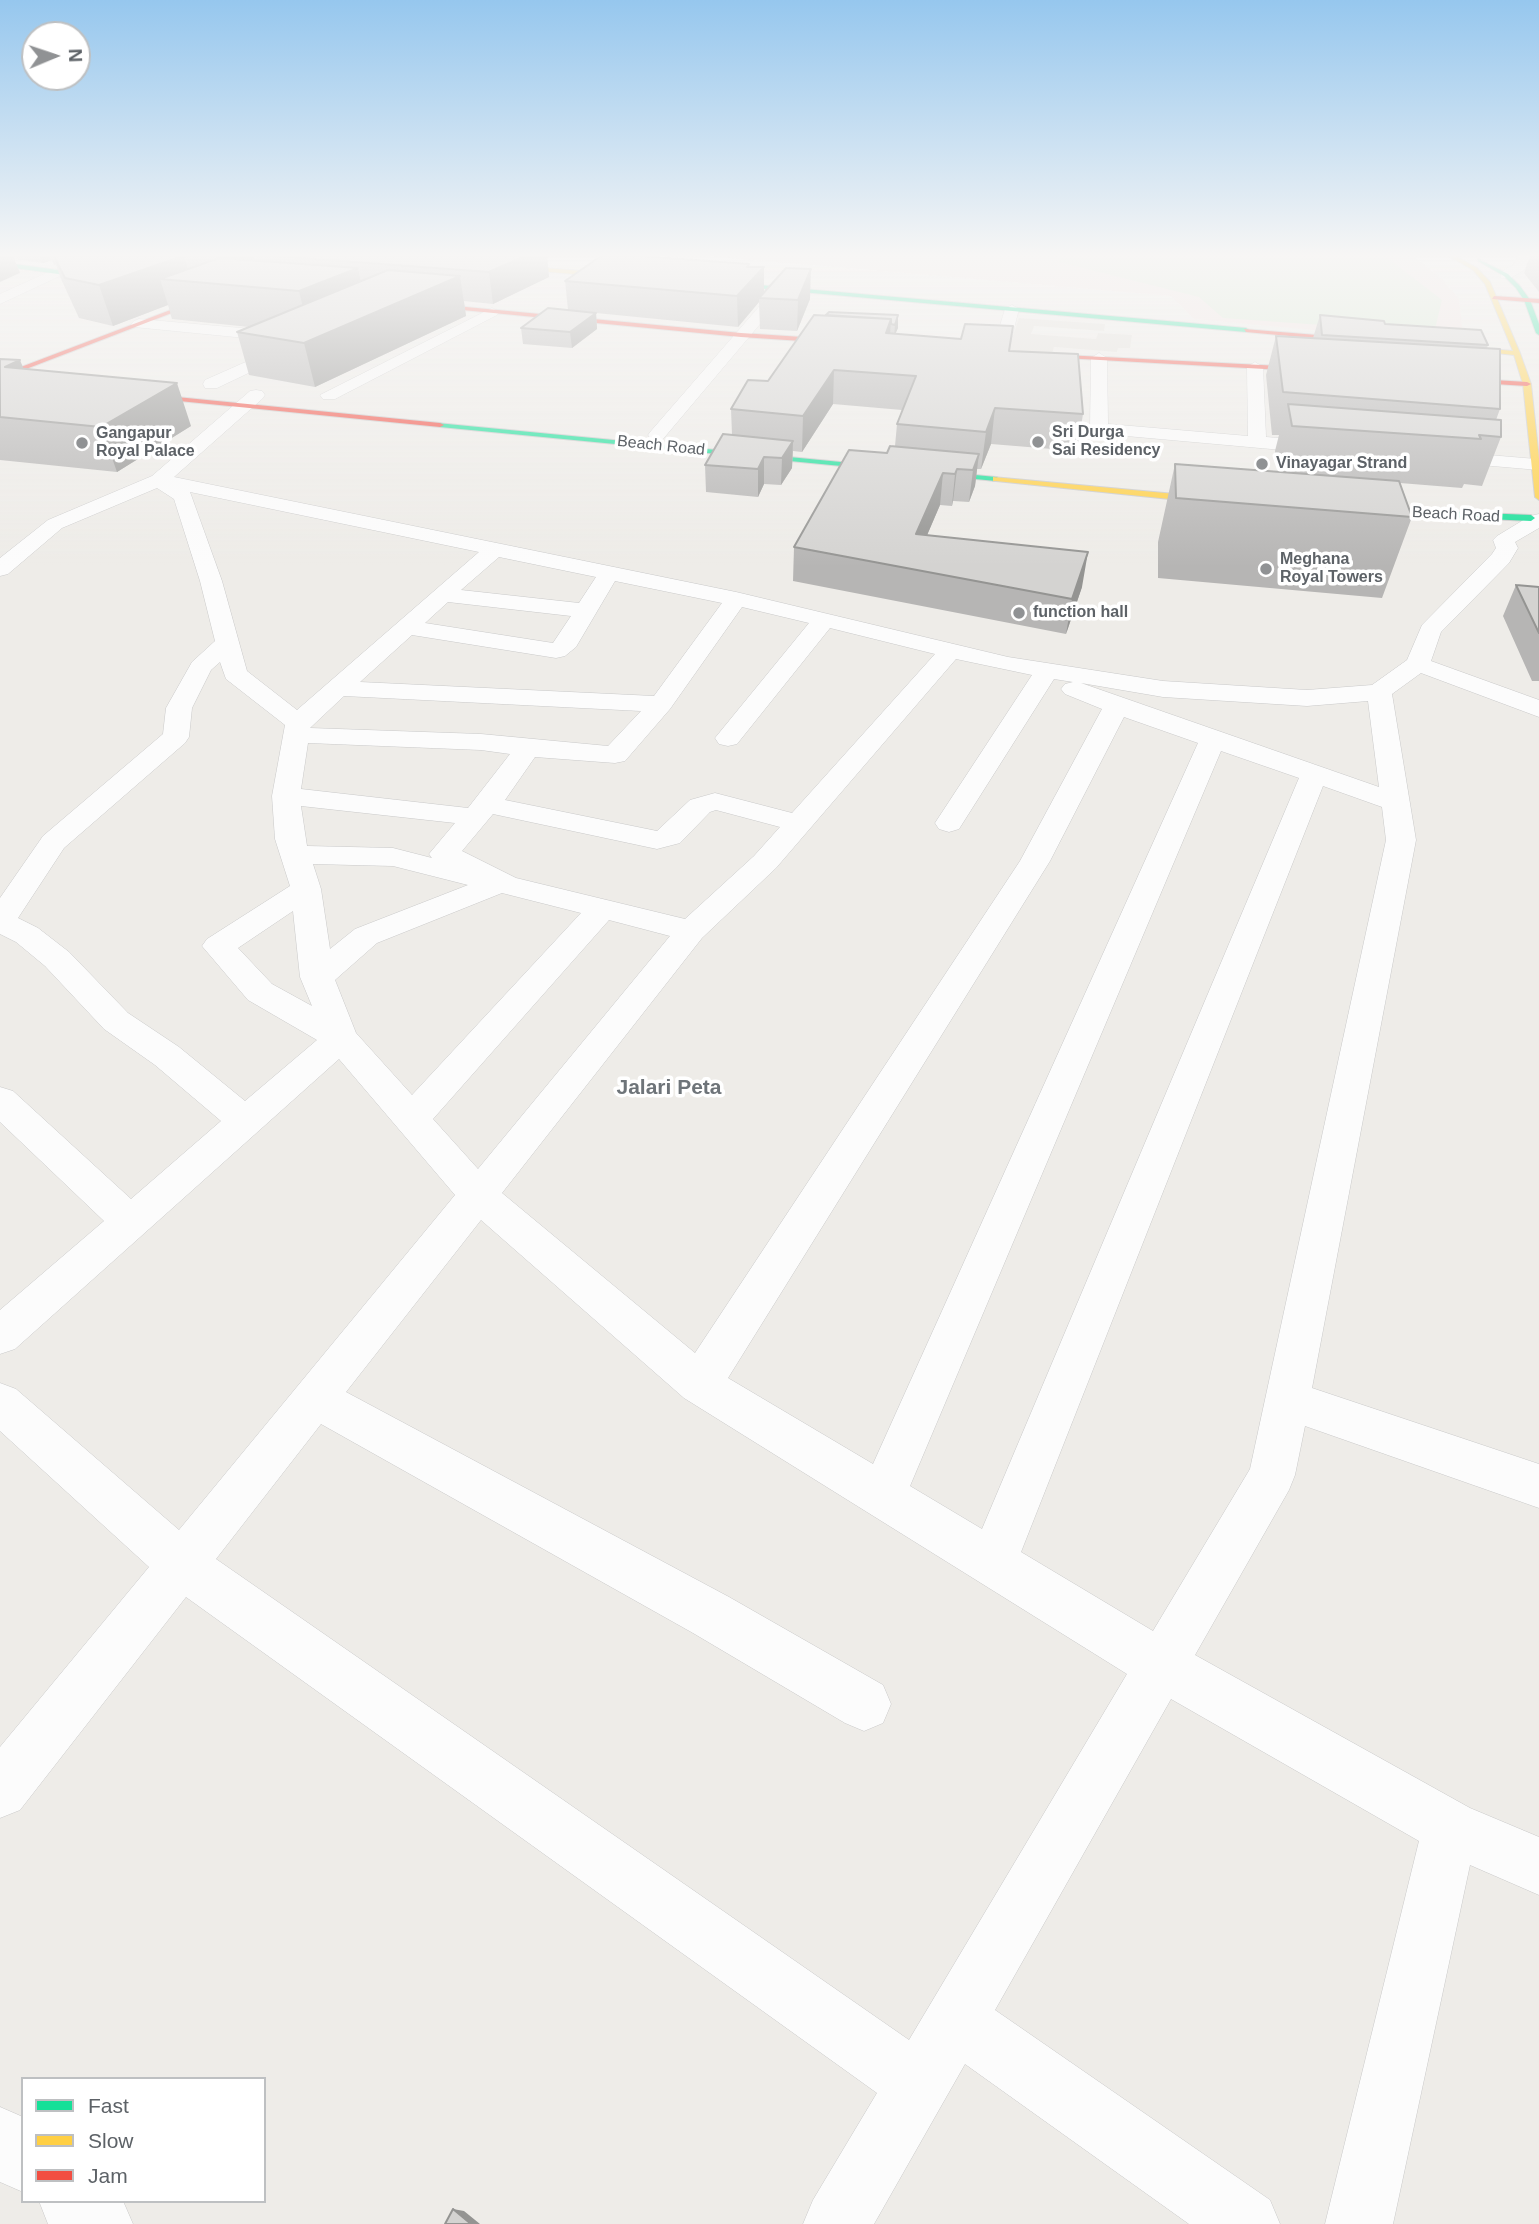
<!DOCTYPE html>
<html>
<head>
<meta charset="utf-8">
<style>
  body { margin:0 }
  #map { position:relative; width:1539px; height:2224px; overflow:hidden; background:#eeece8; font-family:Arial,sans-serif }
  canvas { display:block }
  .legend { position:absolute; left:21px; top:2077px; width:245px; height:126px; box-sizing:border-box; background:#fff; border:2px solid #bec0c2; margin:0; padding:9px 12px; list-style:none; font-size:21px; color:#5d6267 }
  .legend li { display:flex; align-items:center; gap:14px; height:35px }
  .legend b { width:35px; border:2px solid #bec0c2 }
  .north { position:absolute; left:21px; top:21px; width:70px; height:70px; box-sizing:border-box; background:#fff; border:2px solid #bec0c2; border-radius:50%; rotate:88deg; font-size:19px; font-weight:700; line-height:28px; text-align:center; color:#5d6267 }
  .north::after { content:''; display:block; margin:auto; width:24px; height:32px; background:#909294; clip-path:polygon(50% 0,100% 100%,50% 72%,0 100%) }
</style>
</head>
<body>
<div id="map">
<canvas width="1539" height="2224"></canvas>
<ul class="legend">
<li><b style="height:9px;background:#16e098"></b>Fast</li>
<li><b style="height:9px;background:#ffcf43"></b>Slow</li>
<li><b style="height:9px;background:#f24e42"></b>Jam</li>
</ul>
<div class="north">N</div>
</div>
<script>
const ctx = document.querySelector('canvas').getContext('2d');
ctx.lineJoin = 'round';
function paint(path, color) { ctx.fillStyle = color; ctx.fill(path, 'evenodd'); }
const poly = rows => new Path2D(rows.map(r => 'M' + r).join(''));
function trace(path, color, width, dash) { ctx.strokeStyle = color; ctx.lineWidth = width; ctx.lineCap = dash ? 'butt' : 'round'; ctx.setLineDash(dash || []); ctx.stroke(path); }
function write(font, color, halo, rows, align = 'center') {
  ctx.font = font + ' Arial,sans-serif'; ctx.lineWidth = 7; ctx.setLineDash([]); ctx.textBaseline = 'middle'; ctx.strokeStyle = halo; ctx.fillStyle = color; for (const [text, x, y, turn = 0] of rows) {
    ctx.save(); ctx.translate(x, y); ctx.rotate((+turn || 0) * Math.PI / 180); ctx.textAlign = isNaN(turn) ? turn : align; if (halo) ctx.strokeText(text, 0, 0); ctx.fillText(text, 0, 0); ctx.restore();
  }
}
paint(poly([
  [1019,318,1105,324,1104,331,1034,326,1031,334,1096,339,1098,333,1132,335,1130,348,1118,348,1117,352,1054,347,1052,354,1008,350]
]), '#e1ded8');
paint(poly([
  [708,256,1413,256,1442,279,1459,299,1464,344,1194,319,1171,296]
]), '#f3e4e2');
paint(poly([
  [1060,256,1385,256,1442,300,1434,333,1223,318,1199,297,1059,262]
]), '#d7ead3');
const street = poly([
  [1518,256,1531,256,1524,270,1511,278,1501,278,1501,272,1513,265,1518,256],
  [55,269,62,273,60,276,0,304,0,294,55,269],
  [782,285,789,289,787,292,663,439,651,439,648,435,651,431,777,286,782,285],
  [1012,305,1019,309,1008,352,1000,357,994,355,992,352,1005,309,1012,305],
  [492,308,499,312,497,315,335,399,323,399,320,395,492,308],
  [139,319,286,332,294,337,286,342,134,327,131,324,134,321,139,319],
  [293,341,301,346,299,349,217,388,205,388,203,384,205,380,293,341],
  [1099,353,1107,358,1108,424,1248,436,1247,367,1255,362,1263,367,1266,437,1327,442,1336,448,1327,454,1093,433,1090,429,1091,358,1099,353],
  [256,390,262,391,265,395,262,399,174,477,736,592,1008,657,1163,681,1307,690,1372,685,1407,660,1422,625,1492,554,1496,548,1493,540,1497,536,1530,516,1539,514,1539,528,1515,542,1518,548,1509,563,1441,632,1431,661,1539,700,1539,717,1421,673,1392,694,1416,840,1312,1388,1539,1464,1539,1508,1305,1426,1295,1475,1289,1490,1195,1655,1470,1808,1539,1837,1539,1895,1470,1865,1393,2224,1325,2224,1419,1841,1171,1699,995,2010,1270,2200,1280,2224,1189,2224,965,2064,874,2224,803,2224,813,2200,877,2093,186,1597,20,1810,0,1818,0,1747,149,1567,0,1431,0,1383,16,1389,179,1530,455,1195,339,1059,15,1349,0,1354,0,1310,104,1221,0,1122,0,1087,13,1091,131,1199,221,1121,155,1065,104,1029,45,966,16,942,0,934,0,898,43,836,163,734,166,708,192,662,215,641,200,581,174,499,157,488,62,528,8,574,0,576,0,558,48,520,152,476,250,391,256,390],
  [190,492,479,552,297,710,247,671,222,581,190,492],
  [499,557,596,577,579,603,461,590,499,557],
  [615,581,722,603,654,696,360,682,412,635,556,658,565,656,576,647,615,581],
  [448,602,571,616,553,643,425,623,448,602],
  [742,607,809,623,715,738,719,744,728,746,737,744,830,628,935,654,792,813,715,793,690,800,657,831,505,800,535,757,615,763,625,761,670,709,742,607],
  [956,659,1032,675,935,823,939,829,949,832,959,829,1054,679,1073,682,1065,684,1061,689,1065,694,1102,709,1020,861,695,1353,502,1193,702,938,776,868,956,659],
  [220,662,226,679,285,725,272,796,275,839,290,886,207,939,202,946,248,1000,317,1040,245,1101,179,1047,128,1013,69,952,38,928,18,918,64,848,185,743,189,737,192,708,211,670,220,662],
  [1081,683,1163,697,1307,706,1368,701,1379,787,1081,683],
  [344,696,641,711,608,746,481,734,310,728,344,696],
  [1124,717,1198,743,873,1464,728,1378,1050,861,1124,717],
  [308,743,481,750,510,754,468,808,301,789,308,743],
  [1221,751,1299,778,982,1529,910,1486,1221,751],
  [1323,786,1382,807,1386,840,1250,1469,1153,1631,1021,1552,1323,786],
  [301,806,455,823,429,854,432,858,393,848,307,846,301,806],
  [716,810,780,827,754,856,685,919,516,878,462,851,493,814,657,849,680,843,710,812,716,810],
  [313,864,393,866,468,885,355,929,330,949,321,889,313,864],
  [502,893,581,913,412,1095,356,1033,335,980,377,943,502,893],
  [293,911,300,977,312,1006,272,984,238,948,293,911],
  [609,920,670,936,478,1169,433,1119,609,920],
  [481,1220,684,1398,1127,1674,909,2040,216,1559,321,1424,693,1633,845,1723,864,1731,883,1723,891,1704,883,1685,729,1597,346,1392,481,1220],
  [1441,451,1536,459,1539,460,1539,470,1434,461,1432,457,1434,453,1441,451],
  [0,2107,23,2117,23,2192,0,2182,0,2107],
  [39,2201,123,2201,133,2224,48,2224,39,2201]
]);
const fast = poly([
  [1478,259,1508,274,1520,286,1530,300,1539,324,1539,335,1536,333,1524,300,1516,288,1504,276,1478,261,1478,259],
  [0,262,109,277,112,279,109,281,0,266,0,262],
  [714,281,1246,328,1249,330,1246,332,712,284,714,281],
  [437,423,996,477,1000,479,996,481,440,427,437,423],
  [1356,508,1531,515,1535,518,1531,521,1359,513,1355,510,1356,508]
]);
const slow = poly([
  [1449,256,1456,256,1477,268,1490,282,1520,353,1531,384,1539,459,1539,500,1535,497,1523,384,1514,355,1443,347,1446,345,1513,351,1485,284,1473,270,1449,256],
  [497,264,629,275,632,277,629,279,495,267,497,264],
  [993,477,1218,498,1222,501,1218,504,996,481,993,481,993,477]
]);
const jam = poly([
  [312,256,320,256,0,379,0,375,312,256],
  [1494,296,1539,299,1539,303,1492,299,1494,296],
  [413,302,741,333,848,340,851,342,848,344,741,337,411,305,413,302],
  [1244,329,1365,339,1368,341,1365,343,1246,332,1244,329],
  [1025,353,1320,368,1324,370,1320,372,1027,356,1025,353],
  [1443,377,1527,382,1531,384,1527,386,1446,381,1443,377],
  [126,392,440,423,444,425,440,427,129,396,126,392]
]);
trace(street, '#c9c9c9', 1);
trace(fast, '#cacaca', 2);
trace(slow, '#cacaca', 2);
trace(jam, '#cacaca', 2);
paint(street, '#fcfcfc');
paint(fast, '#16e098');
paint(slow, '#ffcf43');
paint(jam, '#f24e42');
paint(poly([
  [0,256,547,256,549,277,493,304,464,301,466,316,315,387,249,375,237,332,249,327,172,319,168,305,113,326,79,318,61,279,56,265,54,265,52,260,43,263,14,259,20,273],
  [1530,256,1539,256,1539,292,1524,273],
  [749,264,749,267,764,292,810,299,797,331,760,329,759,302,738,327,596,313,597,329,572,348,523,344,521,328,568,310,565,281],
  [826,315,898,315,898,328,895,334,1010,351,1083,414,1077,451,991,444,981,469,977,469,975,486,969,502,953,501,952,506,940,505,927,535,1082,587,1066,634,793,581,794,547,895,446,897,424,902,410,833,404,802,452,793,451,792,468,781,485,764,484,758,497,706,492,705,465,732,435,731,409,768,381],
  [1320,315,1385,324,1488,345,1487,348,1500,409,1496,420,1501,437,1482,486,1464,484,1462,488,1400,483,1412,517,1382,598,1158,578,1158,542,1175,464,1278,472,1275,451,1279,435,1272,435,1266,375,1276,336,1313,338],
  [0,359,24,369,191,426,117,472,0,460],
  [1516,585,1539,587,1539,681,1532,681,1503,616]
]), '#b6b5b4');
paint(poly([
  [0,256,13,256,20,273,0,282],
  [40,256,50,256,52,260,43,263],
  [184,256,191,282,160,279,168,305,113,326,99,285],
  [218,256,253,256,257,271,226,282],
  [525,256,547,256,549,277,493,304,489,272],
  [749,264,749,284,764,267,764,297,759,298,759,302,738,327,737,296],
  [358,268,366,308,309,332,299,291],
  [811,269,810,299,797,331,798,300],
  [460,276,466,316,315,387,304,343],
  [596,313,597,329,572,348,570,332],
  [898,315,898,328,894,337,895,325],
  [891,319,889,352,886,333],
  [20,360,37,402,5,367],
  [834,370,833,404,802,452,803,416],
  [177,383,191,426,117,472,101,427],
  [995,408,991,444,981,469,986,432],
  [793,441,792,468,781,485,782,458],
  [979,454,975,486,969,502,973,470],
  [764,457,764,484,758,497,758,469],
  [957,469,953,501,952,506,955,474],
  [943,473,940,505,913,568,916,534],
  [1088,552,1082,587,1066,634,1072,599],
  [453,2209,464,2211,480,2224,471,2224]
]), '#949492');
const building = poly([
  [54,256,183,256,99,285,65,278,54,256],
  [274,256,525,256,489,272,274,256],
  [601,256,640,256,749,264,747,267,764,267,737,296,565,281,601,256],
  [219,258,358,268,299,291,160,279,219,258],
  [786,268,811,269,798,300,759,298,786,268],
  [388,270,460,276,304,343,237,332,388,270],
  [548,308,596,313,570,332,521,328,548,308],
  [829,312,898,315,895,325,891,324,891,319,826,315,829,312],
  [814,315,891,319,886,333,961,339,965,324,1013,326,1009,351,1078,354,1083,414,995,408,986,432,897,424,916,376,834,370,803,416,731,409,748,380,768,381,814,315],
  [1320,315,1384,321,1385,324,1481,330,1488,345,1322,335,1320,315],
  [1276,336,1500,349,1500,409,1283,392,1276,336],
  [0,359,20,360,5,367,177,383,101,427,0,417,0,359],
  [1288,404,1501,420,1501,437,1479,435,1481,439,1292,426,1288,404],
  [723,434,793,441,782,458,764,457,758,469,705,465,723,434],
  [890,446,979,454,973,470,957,469,955,474,943,473,916,534,1088,552,1072,599,794,547,849,450,887,453,890,446],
  [1175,464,1399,481,1412,517,1176,498,1175,464],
  [1516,585,1539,587,1539,633,1516,585],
  [453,2209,471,2224,445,2224,453,2209]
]);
paint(building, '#d4d3d1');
trace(building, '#949492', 2);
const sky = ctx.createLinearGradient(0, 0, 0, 567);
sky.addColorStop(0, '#96c7ee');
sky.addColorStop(0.45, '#f7f6f5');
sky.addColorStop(1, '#f7f6f500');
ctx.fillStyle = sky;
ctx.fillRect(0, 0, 1539, 567);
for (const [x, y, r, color] of [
  [1038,442,7,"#909294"],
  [82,443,7,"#909294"],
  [1262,464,7,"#909294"],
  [1266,569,7,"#909294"],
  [1019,613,7,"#909294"]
]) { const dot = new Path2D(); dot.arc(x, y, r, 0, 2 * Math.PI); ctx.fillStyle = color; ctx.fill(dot); trace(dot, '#fff', 2.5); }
write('bold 16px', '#5d6267', '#fff', [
  ["Sri Durga",1052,433],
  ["Sai Residency",1052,451],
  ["Gangapur",96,434],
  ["Royal Palace",96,452],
  ["Vinayagar Strand",1276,464],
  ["Meghana",1280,560],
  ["Royal Towers",1280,578],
  ["function hall",1033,613]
], 'left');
write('16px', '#5d6267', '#fff', [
  ["Beach Road",661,446,6],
  ["Beach Road",1456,515,3]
]);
write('bold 21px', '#6e7479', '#fff', [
  ["Jalari Peta",669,1088]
]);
</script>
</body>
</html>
